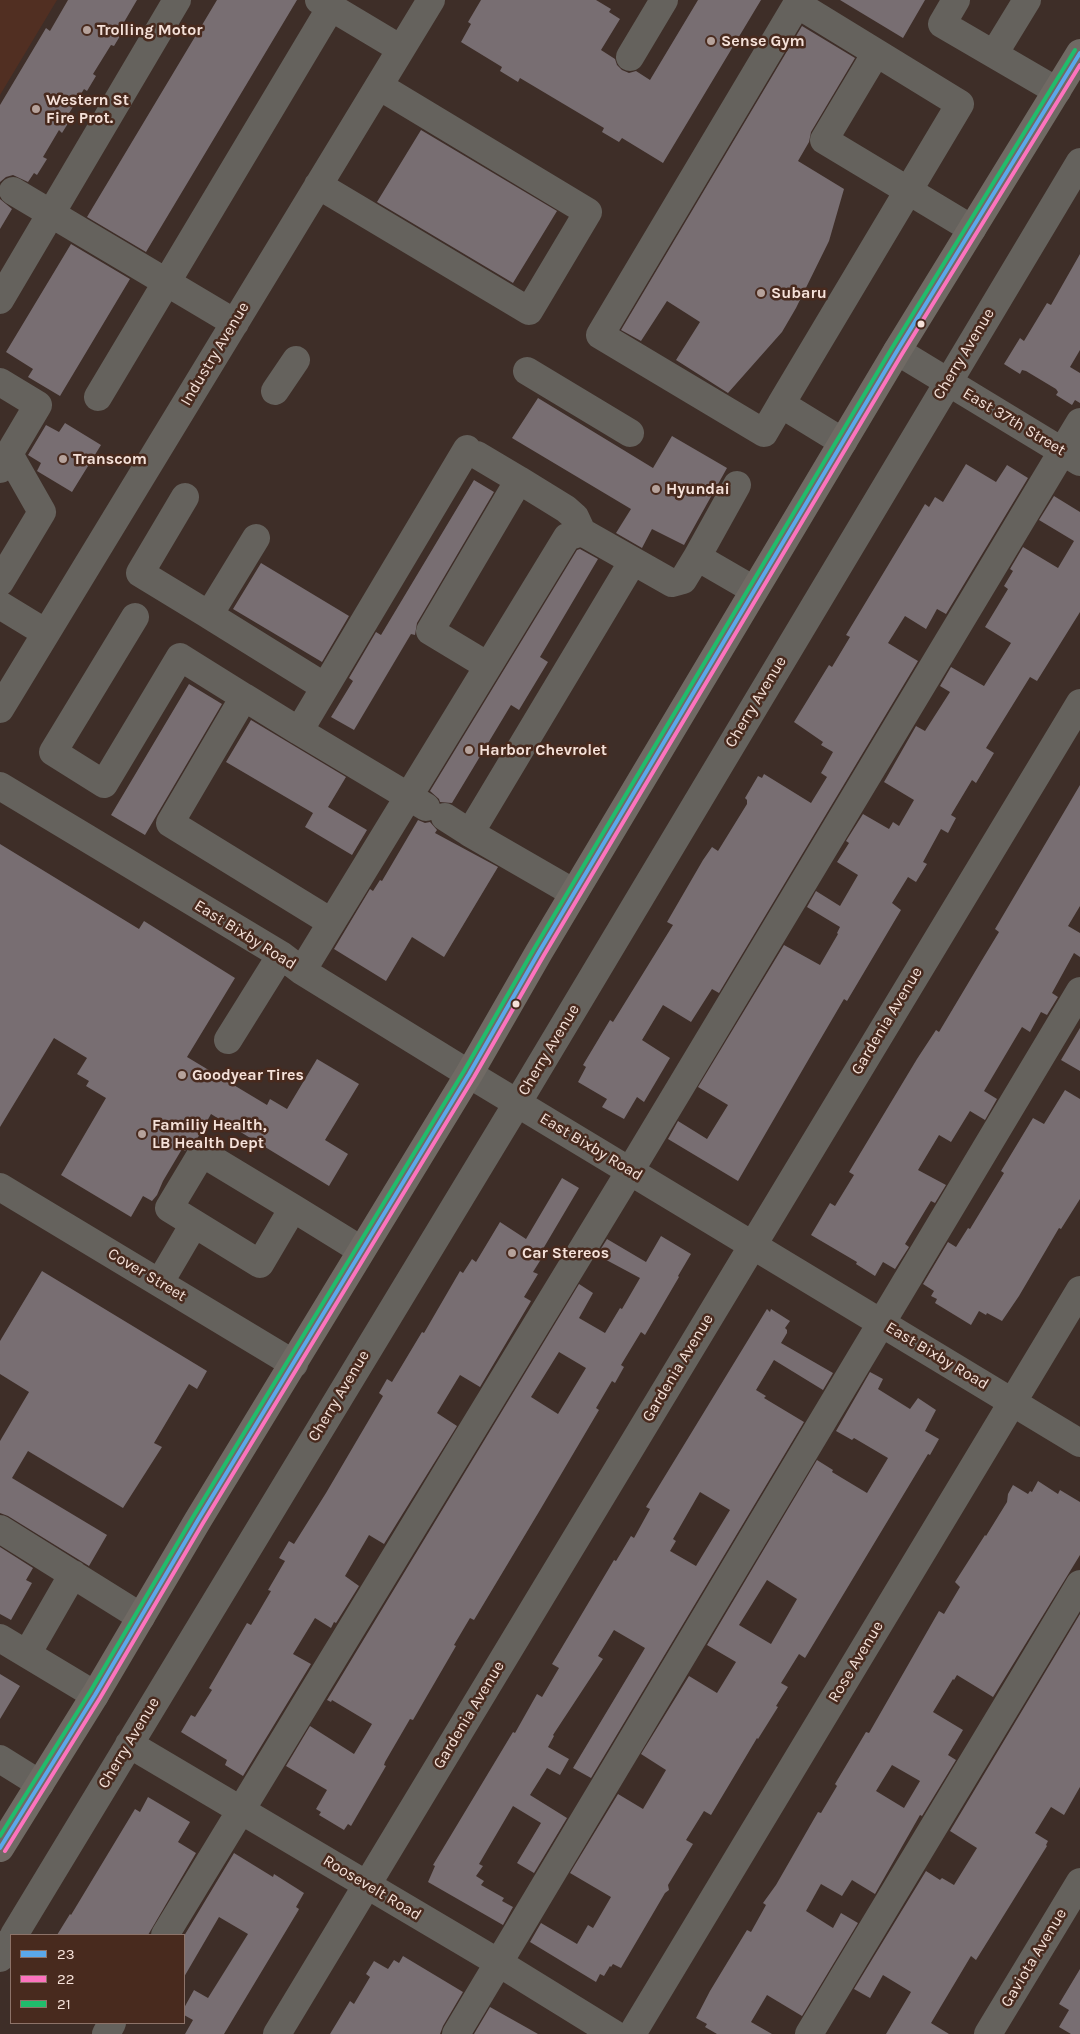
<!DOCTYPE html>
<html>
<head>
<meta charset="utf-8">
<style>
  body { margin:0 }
  #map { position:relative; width:1080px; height:2034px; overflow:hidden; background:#3e2e28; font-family:Karla,sans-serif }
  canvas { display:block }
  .legend { position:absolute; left:10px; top:1934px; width:175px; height:90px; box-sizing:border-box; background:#482a1e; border:1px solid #8d7369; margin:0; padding:6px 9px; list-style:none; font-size:15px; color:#f5e1d9 }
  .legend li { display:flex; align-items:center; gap:10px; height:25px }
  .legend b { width:25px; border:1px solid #8d7369 }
</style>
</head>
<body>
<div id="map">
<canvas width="1080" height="2034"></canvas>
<ul class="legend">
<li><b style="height:6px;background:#5aa8eb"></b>23</li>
<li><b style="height:6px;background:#fc73be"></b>22</li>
<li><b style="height:6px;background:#20bc6c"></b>21</li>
</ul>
</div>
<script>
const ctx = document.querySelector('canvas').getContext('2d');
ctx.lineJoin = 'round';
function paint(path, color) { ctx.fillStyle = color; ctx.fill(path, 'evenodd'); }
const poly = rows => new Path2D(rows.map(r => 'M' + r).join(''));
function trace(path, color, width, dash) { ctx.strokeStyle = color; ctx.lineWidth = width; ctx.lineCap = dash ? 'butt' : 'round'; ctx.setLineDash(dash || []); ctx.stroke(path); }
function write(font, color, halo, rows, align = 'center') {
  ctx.font = font + ' Karla,sans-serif'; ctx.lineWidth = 5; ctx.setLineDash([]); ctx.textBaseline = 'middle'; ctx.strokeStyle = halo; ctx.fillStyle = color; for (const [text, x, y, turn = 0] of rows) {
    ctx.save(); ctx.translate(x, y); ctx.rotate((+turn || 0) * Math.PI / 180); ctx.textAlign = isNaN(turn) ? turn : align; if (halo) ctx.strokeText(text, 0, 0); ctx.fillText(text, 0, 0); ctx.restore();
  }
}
paint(poly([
  [0,0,57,0,0,95]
]), '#512f22');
paint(poly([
  [68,0,137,0,120,29,123,31,114,46,111,45,93,74,96,76,87,91,84,89,68,115,72,117,62,133,59,130,43,157,47,159,37,175,34,173,28,182,13,175,6,177,0,182,0,105,46,28,50,31],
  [217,0,297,0,146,252,87,217],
  [481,0,596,0,611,9,609,12,620,19,601,50,615,59,617,65,622,70,629,73,636,71,650,80,698,0,761,0,663,163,622,138,619,142,602,132,604,128,520,78,518,82,500,71,502,67,461,42,471,24,468,22],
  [840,0,925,0,903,38],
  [802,26,855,58,811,132,809,142,798,161,844,189,829,241,796,308,782,332,728,393,676,360,700,322,667,301,641,341,621,330],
  [421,130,557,211,513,283,377,202],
  [0,199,12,209,0,229],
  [71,244,130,279,60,396,28,377,33,369,6,352],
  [1080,254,1080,350,1070,367,1080,373,1080,403,1075,400,1072,405,1056,395,1058,392,1056,389,1026,371,1022,370,1020,374,1004,364,1020,338,1024,341,1047,303,1051,305],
  [538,398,653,468,672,436,727,468,684,545,652,529,642,548,616,533,631,509,512,438],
  [65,423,101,445,72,492,37,471,41,463,28,455,46,425,59,432],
  [966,464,996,482,1007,465,1028,478,946,614,937,609,926,629,905,616,888,643,918,661,719,993,712,989,691,1022,663,1005,642,1040,670,1058,644,1102,637,1097,624,1119,602,1107,607,1099,578,1082,586,1067,583,1065,610,1020,613,1022,673,925,667,922,703,860,712,847,718,851,747,804,747,800,745,798,758,776,762,778,764,774,811,803,827,777,821,773,833,752,821,745,823,742,794,722,829,665,832,667,850,637,846,635,925,504,929,507,935,497,943,502],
  [474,480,494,492,417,623,415,635,411,634,354,730,331,717,353,681,349,678,376,632,381,635],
  [1054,496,1080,512,1080,612,1037,681,1030,677,986,748,994,753,976,783,972,780,951,815,956,818,948,833,941,829,923,862,927,864,916,882,908,877,892,903,901,910,847,1001,844,999,810,1057,738,1181,668,1139,678,1121,707,1139,728,1105,698,1087,784,945,820,965,838,934,837,933,840,927,807,907,816,891,840,906,858,875,837,862,849,843,846,841,863,814,889,829,893,822,899,826,914,800,884,782,916,726,925,731,950,692,940,686,951,667,984,686,1011,643,985,627,1008,589,1004,586,1013,571,1010,569,1023,547,1058,568,1074,541,1039,520],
  [580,549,598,559,540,657,548,662,519,710,511,705,452,803,440,802,439,799,430,791,577,550],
  [261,563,349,616,322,662,233,609],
  [189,684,222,704,145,835,111,815],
  [251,720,346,777,328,807,367,830,352,855,305,827,313,813,226,762],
  [1080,785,1080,906,1068,926,1080,933,1080,957,1074,953,1052,993,1058,997,1047,1015,1041,1012,1030,1032,1022,1027,984,1091,997,1099,985,1120,970,1111,951,1142,939,1135,918,1170,946,1185,935,1203,931,1201,905,1244,909,1247,895,1269,883,1262,875,1276,856,1264,857,1262,811,1235,830,1203,835,1206,854,1175,849,1172,917,1059,936,1030,939,1032,982,960,999,932,995,929],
  [418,820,425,823,430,822,437,830,435,833,498,867,444,957,412,937,386,981,334,949,370,889,373,891,380,880,382,881],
  [0,844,139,929,144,921,235,978,187,1057,267,1105,270,1099,287,1109,317,1059,359,1084,325,1140,348,1154,329,1186,211,1114,197,1139,189,1145,185,1151,182,1149,163,1181,157,1195,152,1201,143,1196,131,1217,61,1175,106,1098,86,1086,89,1081,77,1074,87,1058,54,1038,0,1127],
  [1080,1028,1080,1071,1061,1060],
  [1065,1090,1080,1099,1080,1199,1061,1229,1059,1228,1019,1296,1002,1321,987,1313,986,1315,979,1311,971,1325,935,1303,937,1299,931,1296,934,1291,923,1284,948,1242,956,1247,968,1228,970,1229,1004,1173,1001,1171,1033,1118,1044,1124],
  [562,1178,579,1188,540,1254,543,1256,533,1272,538,1274,524,1297,531,1301,480,1387,460,1375,437,1413,457,1426,384,1544,369,1535,345,1576,359,1586,336,1623,334,1622,331,1628,315,1618,293,1654,311,1664,243,1776,225,1765,227,1760,181,1732,191,1715,195,1717,212,1690,209,1688,247,1623,251,1625,271,1591,268,1590,285,1561,279,1558,289,1541,294,1544,326,1493,383,1396,379,1393,387,1379,392,1382,422,1332,424,1333,460,1271,463,1273,472,1259,476,1262,500,1222,526,1239],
  [661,1236,691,1254,678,1276,679,1277,645,1335,641,1332,621,1365,624,1367,615,1383,612,1381,596,1408,599,1410,540,1510,474,1620,470,1618,454,1645,456,1646,413,1720,410,1719,385,1762,384,1765,386,1766,351,1826,348,1824,344,1830,319,1815,321,1812,316,1809,327,1790,286,1766,310,1726,354,1754,372,1724,332,1700,331,1702,327,1700,579,1284,593,1293,579,1318,605,1333,620,1308,622,1309,640,1278,597,1255,607,1239,646,1262],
  [559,1352,586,1368,558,1414,531,1397],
  [42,1271,207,1371,197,1389,189,1384,154,1443,162,1447,123,1508,28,1451,12,1478,107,1535,89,1566,8,1516,0,1513,0,1441,29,1392,0,1374,0,1341],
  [767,1309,770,1312,771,1309,790,1321,785,1328,787,1330,787,1333,781,1343,833,1373,823,1390,774,1360,756,1390,766,1396,764,1398,804,1422,591,1778,573,1768,645,1648,614,1630,598,1656,603,1659,553,1735,554,1736,548,1747,569,1759,560,1775,547,1768,530,1795,567,1818,534,1873,517,1863,541,1823,513,1806,479,1864,483,1866,476,1876,484,1881,481,1885,504,1898,502,1901,513,1907,503,1925,428,1882,435,1866,433,1865,513,1732,515,1733,537,1694,542,1697,559,1668,552,1664,614,1560,616,1561,631,1536,634,1538,650,1509,646,1507,654,1494],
  [700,1492,730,1510,696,1566,670,1551,676,1541,673,1539],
  [870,1372,883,1379,878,1389,910,1409,918,1398,936,1410,925,1431,939,1439,930,1455,928,1454,805,1658,799,1654,781,1683,788,1687,776,1706,778,1707,758,1739,757,1738,711,1815,704,1811,686,1840,693,1844,668,1885,669,1890,665,1893,621,1968,613,1964,611,1967,610,1966,604,1976,600,1974,596,1982,530,1942,541,1923,577,1944,588,1925,593,1928,611,1897,570,1873,618,1794,643,1809,666,1770,641,1754,689,1676,717,1693,736,1662,707,1645,817,1460,833,1470,832,1472,867,1493,888,1458,854,1438,852,1440,836,1431],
  [767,1580,797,1599,771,1644,739,1625],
  [1038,1481,1058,1494,1060,1490,1080,1502,1080,1555,993,1697,957,1675,954,1680,953,1679,933,1712,963,1730,948,1755,956,1760,922,1816,920,1815,875,1894,852,1880,842,1896,821,1884,806,1911,833,1928,841,1913,858,1923,802,2016,767,1995,751,2022,772,2034,717,2034,705,2027,707,2024,696,2018,710,1991,747,1930,751,1932,766,1905,763,1903,776,1885,818,1812,821,1813,837,1786,835,1784,866,1732,869,1733,939,1611,944,1614,960,1587,955,1582,985,1535,986,1536,1007,1502,1008,1494,1013,1485,1028,1494,1030,1491,1032,1492],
  [892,1765,920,1781,904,1808,876,1791],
  [0,1547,33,1568,26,1580,32,1583,11,1620,0,1614],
  [1080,1614,1080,1787,1064,1815,1051,1807,1035,1833,1048,1841,1046,1845,1047,1846,976,1960,971,1956,931,2023,949,2034,886,2034,911,1992,883,1975,870,1998,854,1989,926,1871,940,1880,942,1878,954,1885,977,1848,950,1831],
  [0,1674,20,1686,0,1719],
  [148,1797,190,1822,178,1842,196,1853,148,1935,57,1935,70,1914,71,1915,135,1809,140,1812],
  [234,1853,273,1877,274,1874,304,1893,296,1907,299,1909,298,1911,224,2034,185,2034,193,2020,184,2015,184,2008,194,1990,208,1998,248,1934,219,1917,184,1977,184,1936],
  [403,1956,463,1992,443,2026,440,2034,330,2034,350,2001,354,2004,370,1977,366,1974,374,1961,388,1969,394,1960,399,1963],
  [1080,1969,1080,2034,1071,2034,1059,2027,1069,2010,1059,2004],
  [490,2007,538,2034,474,2034]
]), '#786e72');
trace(poly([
  [319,0,401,49],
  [956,0,942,24,1057,91],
  [876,53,824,140,972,229],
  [994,54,1027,0],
  [630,57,664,0],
  [318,185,529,311,588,212,379,86],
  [13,191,235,323],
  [0,300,177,0],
  [897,351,1080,462],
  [527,371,630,433],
  [0,382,38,405,0,469],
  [275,391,296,360],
  [98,397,331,7],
  [781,404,960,104,797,4,600,335,764,433,781,404,843,442],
  [477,455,519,480],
  [185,497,140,573,209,615],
  [256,538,209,615,325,687],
  [697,557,737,485],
  [0,582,42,512,9,454],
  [0,605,46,633],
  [135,617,53,752,104,784,180,657,244,697],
  [488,666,430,631,519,480,566,509,575,517,582,532],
  [0,709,431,0],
  [299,731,244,697,170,823,331,922],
  [0,786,281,955,302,971,469,1074,1080,1443],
  [426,807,299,731,467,449],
  [445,817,470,833],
  [574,893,470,833,633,561],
  [302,971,567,537,582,532,672,583,683,580,697,557,754,590],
  [228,1040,281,955],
  [0,1187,294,1364],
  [293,1208,260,1264,169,1208,202,1153,293,1208,361,1250],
  [160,1282,194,1224],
  [0,1529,141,1617],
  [0,1638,95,1695],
  [27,1654,73,1574],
  [129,1744,499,1963,614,2034],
  [0,1759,40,1784],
  [14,1935,518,1102,1080,162],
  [165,1935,630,1171,1080,422],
  [0,1958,11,1940],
  [106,2034,112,2023],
  [277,2034,1080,703],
  [456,2034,1080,991],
  [632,2034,1080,1290],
  [809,2034,1080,1584],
  [988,2034,1080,1882]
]), '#65625d', 28);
trace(poly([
  [0,1848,95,1695,198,1520,469,1074,539,952,897,351,1080,53]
]), '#706a64', 28);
trace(poly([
  [0,1848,95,1695,198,1520,469,1074,539,952,897,351,1080,53]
]), '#5aa8eb', 4);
trace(poly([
  [5,1851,100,1698,203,1523,474,1077,544,955,902,354,1080,65]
]), '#fc73be', 4);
trace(poly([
  [0,1836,90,1692,193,1517,464,1071,534,949,892,348,1075,50]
]), '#20bc6c', 4);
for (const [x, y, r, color] of [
  [87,30,5,"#b5a29b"],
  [711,41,5,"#b5a29b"],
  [36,109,5,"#b5a29b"],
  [761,293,5,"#b5a29b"],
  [921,324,4.5,"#f5e1d9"],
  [63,459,5,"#b5a29b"],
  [656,489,5,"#b5a29b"],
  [469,750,5,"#b5a29b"],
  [516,1004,4.5,"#f5e1d9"],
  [182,1075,5,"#b5a29b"],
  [142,1134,5,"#b5a29b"],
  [512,1253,5,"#b5a29b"]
]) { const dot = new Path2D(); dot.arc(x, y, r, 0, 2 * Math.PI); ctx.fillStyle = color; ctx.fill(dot); trace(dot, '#482a1e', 2); }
write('bold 16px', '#f5e1d9', '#482a1e', [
  ["Trolling Motor",97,30],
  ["Sense Gym",721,41],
  ["Western St",46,100],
  ["Fire Prot.",46,118],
  ["Subaru",771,293],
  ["Transcom",73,459],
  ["Hyundai",666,489],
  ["Harbor Chevrolet",479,750],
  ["Goodyear Tires",192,1075],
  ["Familiy Health,",152,1125],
  ["LB Health Dept",152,1143],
  ["Car Stereos",522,1253]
], 'left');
write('16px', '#f5e1d9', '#482a1e', [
  ["Industry Avenue",215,354,-59],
  ["Cherry Avenue",964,354,-59],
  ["East 37th Street",1014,422,31],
  ["Cherry Avenue",756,702,-59],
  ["East Bixby Road",245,935,32],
  ["Gardenia Avenue",887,1021,-59],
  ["Cherry Avenue",549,1050,-59],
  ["East Bixby Road",591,1147,31],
  ["Cover Street",147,1275,31],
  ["East Bixby Road",937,1356,31],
  ["Gardenia Avenue",678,1368,-59],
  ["Cherry Avenue",339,1396,-59],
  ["Rose Avenue",856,1662,-59],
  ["Gardenia Avenue",469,1715,-59],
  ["Cherry Avenue",129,1743,-59],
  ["Roosevelt Road",372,1888,31],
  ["Gaviota Avenue",1034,1958,-59]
]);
</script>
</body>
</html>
